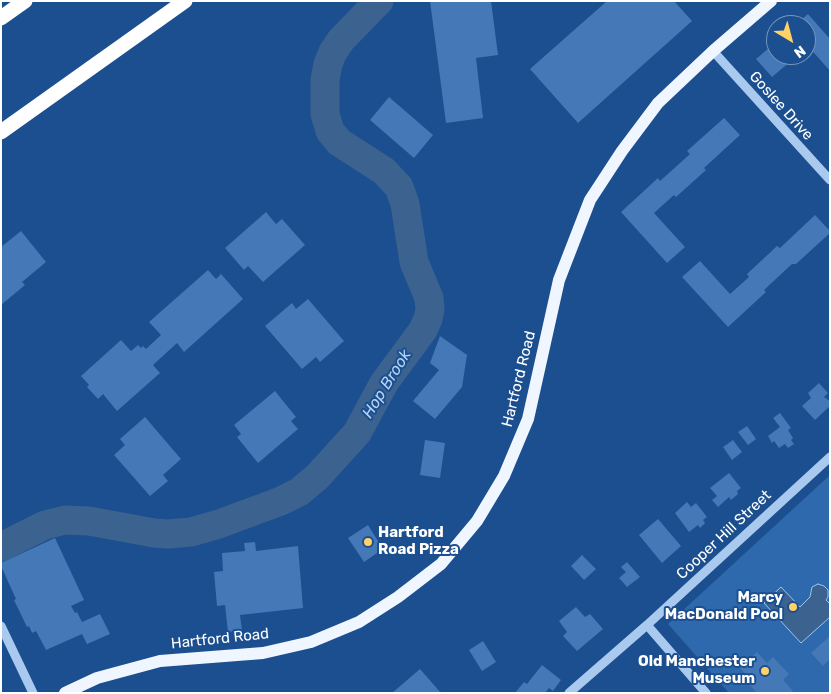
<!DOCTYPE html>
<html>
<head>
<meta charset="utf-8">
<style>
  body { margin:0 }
  #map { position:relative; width:831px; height:694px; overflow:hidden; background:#1b4f8f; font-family:Rubik,sans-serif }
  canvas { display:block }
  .frame { position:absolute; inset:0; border:2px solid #fff; pointer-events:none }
  .north { position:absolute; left:766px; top:15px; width:50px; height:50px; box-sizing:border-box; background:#1b4f8f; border:1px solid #7695bc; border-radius:50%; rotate:143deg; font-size:14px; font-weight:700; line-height:20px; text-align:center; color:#fff }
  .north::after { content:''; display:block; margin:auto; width:18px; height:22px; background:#ffd166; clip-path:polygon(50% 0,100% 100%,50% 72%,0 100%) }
</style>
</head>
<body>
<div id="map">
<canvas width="831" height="694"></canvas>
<div class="frame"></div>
<div class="north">N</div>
</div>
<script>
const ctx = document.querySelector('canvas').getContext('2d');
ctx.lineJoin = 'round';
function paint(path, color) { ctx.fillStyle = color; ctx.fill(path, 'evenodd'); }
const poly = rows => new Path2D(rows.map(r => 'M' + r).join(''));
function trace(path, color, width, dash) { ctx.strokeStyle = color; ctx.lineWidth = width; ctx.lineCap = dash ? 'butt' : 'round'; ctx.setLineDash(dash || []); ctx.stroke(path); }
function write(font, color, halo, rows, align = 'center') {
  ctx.font = font + ' Rubik,sans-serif'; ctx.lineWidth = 4; ctx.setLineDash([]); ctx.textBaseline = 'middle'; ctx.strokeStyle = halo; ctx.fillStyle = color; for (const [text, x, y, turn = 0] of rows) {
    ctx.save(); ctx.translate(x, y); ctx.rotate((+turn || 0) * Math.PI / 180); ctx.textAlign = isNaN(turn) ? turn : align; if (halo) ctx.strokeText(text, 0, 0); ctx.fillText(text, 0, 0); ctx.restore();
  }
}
paint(poly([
  [830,475,830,693,729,693,668,624]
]), '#2e69ad');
const water = poly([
  [818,584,824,586,828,590,828,597,826,600,830,604,830,617,801,643,764,603,781,587,800,607,810,597,812,587,818,584]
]);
paint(water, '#3c6290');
trace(water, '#9cc4f0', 1);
trace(poly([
  [1,547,45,525,65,520,89,521,154,533,168,534,191,532,219,524,281,501,299,492,317,477,357,433,384,383,423,330,428,319,430,309,429,298,414,262,405,204,399,187,384,171,339,142,330,131,325,114,325,80,328,64,333,52,341,40,379,1]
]), '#3c6290', 29);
paint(poly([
  [430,1,491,1,498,55,476,58,483,118,446,123],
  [607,1,674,1,692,21,578,123,530,69],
  [808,14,830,39,830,71,808,46,806,48,806,25,795,25],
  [776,42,776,55,798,55,772,77,756,59],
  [389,97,433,135,414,158,370,120],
  [724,118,740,135,704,168,706,170,676,197,674,195,654,213,685,247,667,263,621,212,658,178,660,181,690,154,687,151],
  [266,212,276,224,282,219,305,245,263,282,248,266,244,270,225,248],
  [815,215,830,231,830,233,796,264,792,264,764,290,766,292,728,327,682,277,700,261,730,294,749,277,747,274,777,246,780,248],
  [21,231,46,262,22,282,25,285,1,305,1,247],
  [208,270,216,279,221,274,243,299,184,352,177,343,153,365,160,373,117,411,103,394,98,399,87,387,89,385,81,376,121,340,131,351,138,345,141,348,143,346,146,349,161,335,149,322],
  [308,299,344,341,320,362,316,357,302,369,265,326,292,303,296,309],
  [440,336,467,355,462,387,435,419,413,401,439,370,430,363],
  [819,383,828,393,824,397,830,401,830,406,815,420,802,406,811,398,808,393],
  [275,391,296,417,291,421,298,429,258,463,237,437,241,434,234,425],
  [780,413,791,428,788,430,793,438,791,440,794,444,788,448,785,444,779,448,774,441,772,443,768,436,780,427,773,418],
  [145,417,181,459,163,475,168,481,150,496,114,455,125,445,120,439],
  [747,426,756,439,748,445,738,432],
  [425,440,445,443,440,478,420,475],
  [733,440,742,452,732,460,723,447],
  [729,473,741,488,737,491,738,494,731,500,729,497,718,507,712,500,717,496,710,488],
  [687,502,691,507,696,503,707,517,703,520,705,523,700,528,698,525,689,532,675,513],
  [658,519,681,546,662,563,639,535],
  [368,525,383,549,364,562,348,538],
  [55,538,84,600,71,606,75,613,77,612,82,622,100,614,110,634,87,644,82,634,46,650,36,631,32,633,29,626,27,627,14,600,16,599,1,566,1,563],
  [255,542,256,551,298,546,303,608,240,615,242,630,228,632,225,605,217,606,214,572,223,571,222,553,245,551,244,543],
  [582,555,596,569,584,580,571,566],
  [627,562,640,577,627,587,619,578,626,572,621,567],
  [576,607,585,617,590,614,603,629,577,651,563,636,567,632,559,621],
  [830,636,830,659,823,666,811,653],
  [483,641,496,662,482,671,469,650],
  [757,652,767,663,773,657,789,674,783,680,793,691,791,693,757,693,747,682,750,679,740,668],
  [542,665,561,680,553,691,549,688,545,693,515,693,524,682,527,684],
  [420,669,441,693,392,693]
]), '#4478b7');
trace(poly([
  [713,51,830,180],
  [647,625,706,693],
  [1,626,33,693],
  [569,693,647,625,830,457]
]), '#a9c9ee', 9);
trace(poly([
  [65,693,97,678,160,661,263,653,311,642,359,622,398,597,441,564,477,521,504,476,528,419,559,280,590,200,622,151,658,103,713,51,771,1]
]), '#f0f6ff', 12);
trace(poly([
  [1,18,25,1],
  [1,132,185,1]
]), '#fff', 15);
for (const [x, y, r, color] of [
  [368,542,5,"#ffd166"],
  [793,607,5,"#ffd166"],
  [765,671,5,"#ffd166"]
]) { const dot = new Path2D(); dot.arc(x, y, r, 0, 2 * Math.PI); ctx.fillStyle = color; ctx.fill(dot); trace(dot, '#1b4f8f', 2); }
write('15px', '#fff', '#1b4f8f', [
  ["Goslee Drive",781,106,48],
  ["Hartford Road",519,379,-76],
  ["Cooper Hill Street",724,535,-43],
  ["Hartford Road",220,639,-6]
]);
write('bold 15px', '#fff', '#1b4f8f', [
  ["Hartford",378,533,"left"],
  ["Road Pizza",378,550,"left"],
  ["Marcy",783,598],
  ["MacDonald Pool",783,615],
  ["Old Manchester",755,662],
  ["Museum",755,679]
], 'right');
write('italic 16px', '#b5d3f5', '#1b4f8f', [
  ["Hop Brook",387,384,-58]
]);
</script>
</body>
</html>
